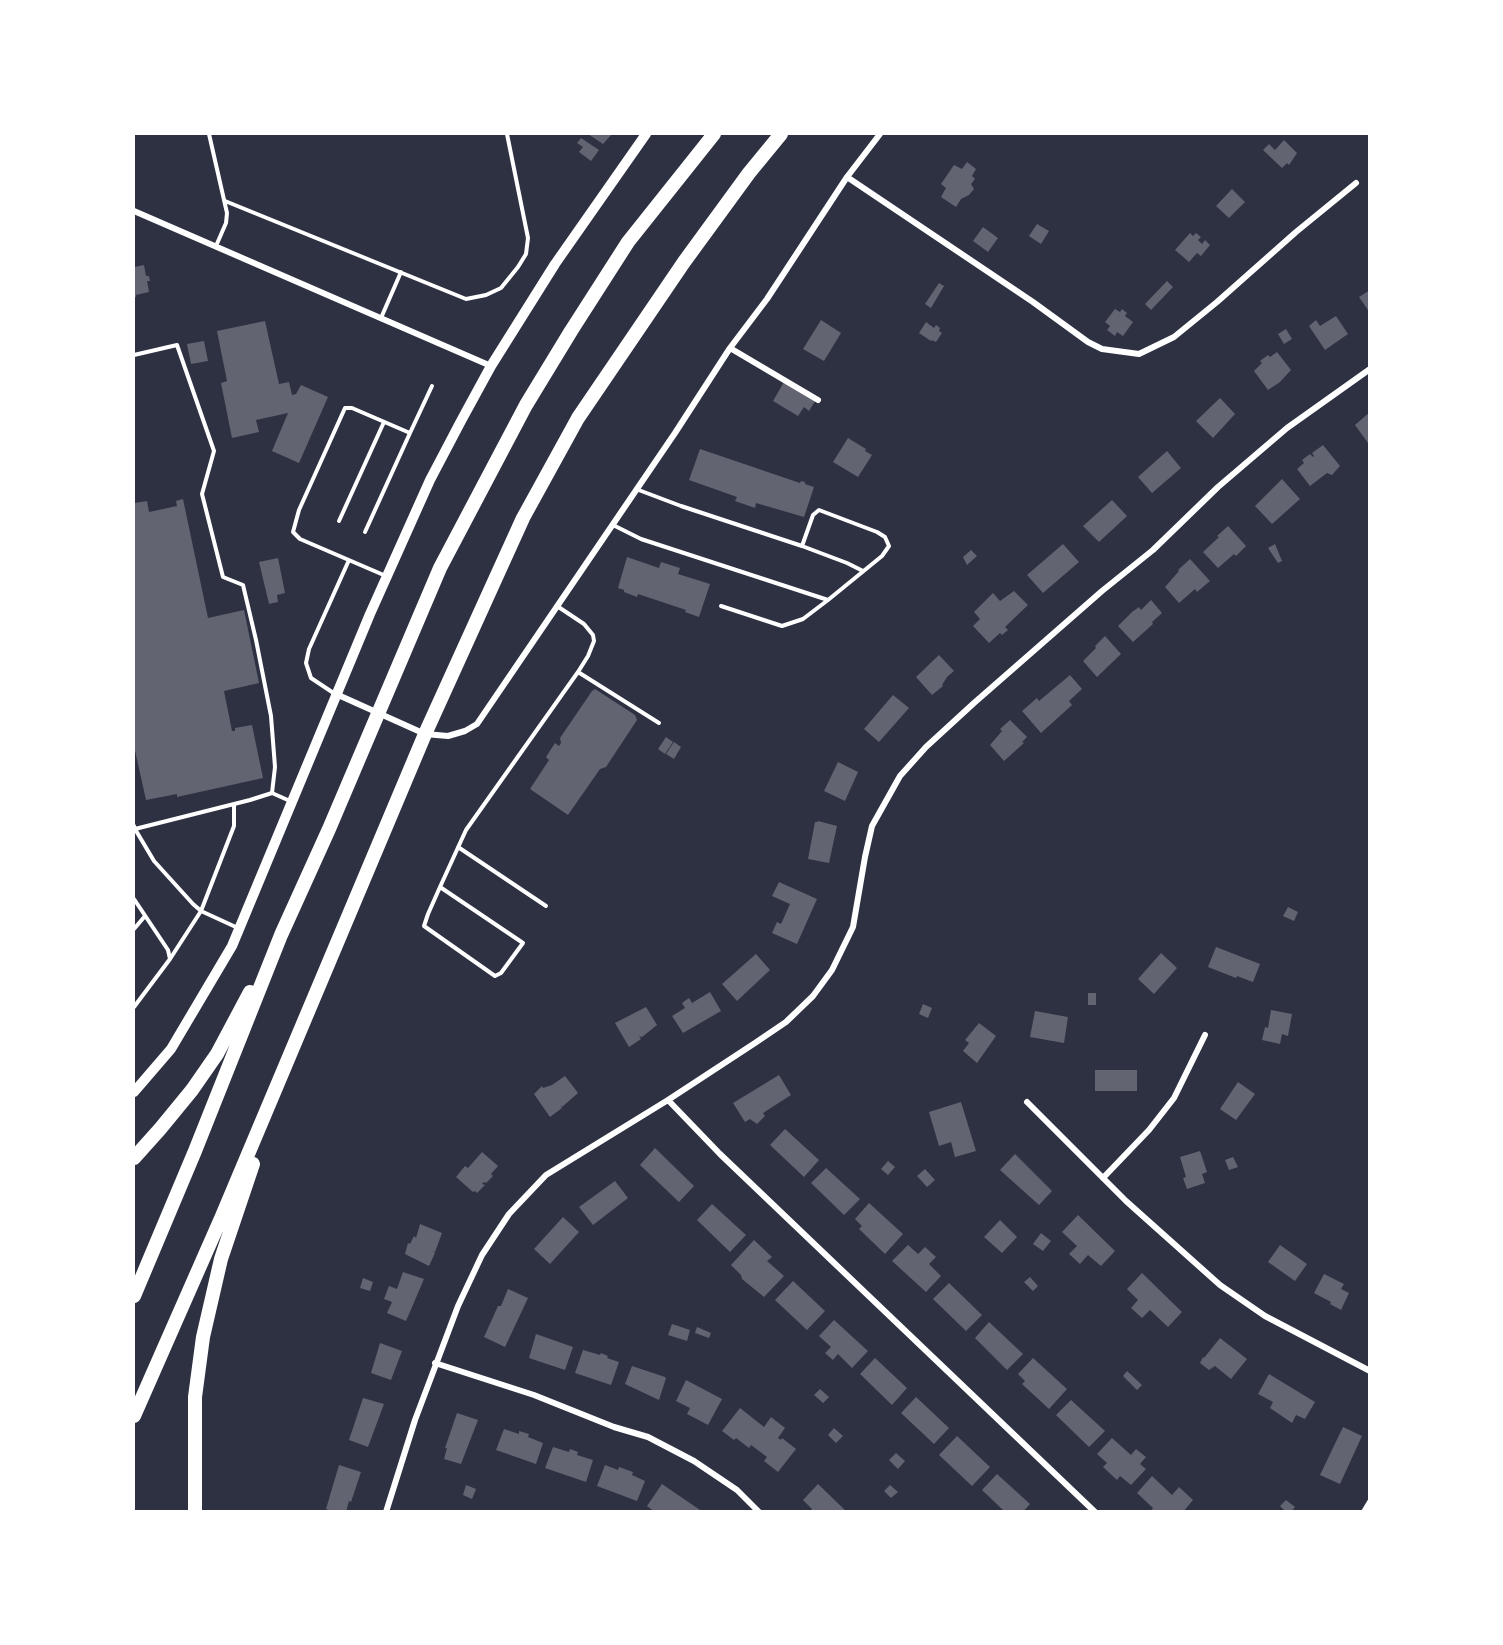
<!DOCTYPE html>
<html>
<head>
<meta charset="utf-8">
<style>
  body { margin:0 }
  #map { position:relative; width:1503px; height:1645px; overflow:hidden; background:#2d3142; font-family:Spectral,serif }
  canvas { display:block }
  .frame { position:absolute; inset:0; border:135px solid #fff; pointer-events:none }
</style>
</head>
<body>
<div id="map">
<canvas width="1503" height="1645"></canvas>
<div class="frame"></div>
</div>
<script>
const ctx = document.querySelector('canvas').getContext('2d');
ctx.lineJoin = 'round';
function paint(path, color) { ctx.fillStyle = color; ctx.fill(path, 'evenodd'); }
const poly = rows => new Path2D(rows.map(r => 'M' + r).join(''));
function trace(path, color, width, dash) { ctx.strokeStyle = color; ctx.lineWidth = width; ctx.lineCap = dash ? 'butt' : 'round'; ctx.setLineDash(dash || []); ctx.stroke(path); }
paint(poly([
  [588,134,612,134,603,144],
  [581,138,599,150,591,161,579,152,583,147,577,143],
  [1284,140,1297,153,1289,165,1287,163,1282,168,1263,150,1269,144,1275,150],
  [967,162,976,169,972,176,975,179,971,184,974,189,969,195,961,199,956,207,941,197,946,188,941,184,954,165,962,169],
  [1232,189,1245,202,1229,218,1216,206],
  [1037,224,1049,231,1041,244,1029,236],
  [983,227,998,238,988,252,973,241],
  [1190,233,1193,236,1196,233,1201,237,1198,240,1202,244,1205,240,1210,245,1201,256,1197,253,1189,262,1175,250],
  [144,265,146,276,149,276,150,281,147,281,149,292,136,295,136,297,134,298,134,267],
  [1167,281,1173,287,1151,310,1145,304],
  [939,283,944,286,931,308,925,304],
  [1370,290,1370,313,1359,297],
  [1115,309,1120,312,1122,309,1127,313,1125,316,1133,322,1123,336,1117,332,1115,336,1107,330,1110,326,1105,322],
  [1336,316,1348,334,1325,350,1309,326,1316,320,1320,326],
  [821,320,841,333,824,361,803,349],
  [265,321,279,384,289,382,292,395,296,394,301,385,328,397,299,463,272,451,288,413,256,420,259,432,232,438,221,383,227,381,217,331],
  [926,322,934,328,936,325,940,328,939,331,942,333,936,342,932,340,931,341,919,333],
  [1286,329,1292,339,1284,344,1278,334],
  [204,341,208,361,191,364,187,344],
  [1277,352,1291,370,1280,382,1268,390,1254,371,1262,363,1260,361,1268,355,1270,357],
  [784,382,815,401,809,411,804,407,798,416,773,401],
  [1220,398,1235,414,1213,438,1196,421],
  [1370,412,1370,442,1368,443,1355,425],
  [848,438,866,449,865,451,872,455,858,477,833,462],
  [1323,445,1340,466,1332,475,1327,473,1310,486,1297,469,1304,463,1302,460,1310,454,1313,457,1314,456,1312,453],
  [700,449,800,483,801,481,805,482,805,484,814,487,804,517,756,503,755,508,735,501,737,497,689,480],
  [1167,451,1181,468,1152,493,1138,477],
  [1282,479,1300,499,1272,524,1255,506],
  [183,499,208,618,244,610,259,683,224,691,232,731,235,731,235,728,252,725,263,778,177,797,177,794,146,800,134,746,134,503,147,501,149,512,177,506,176,501],
  [1112,500,1127,516,1099,542,1083,526],
  [1228,526,1246,546,1236,556,1234,554,1218,568,1203,552,1219,537,1217,536],
  [1063,544,1079,562,1043,593,1027,575],
  [1275,544,1282,561,1278,563,1268,548],
  [971,550,977,556,967,565,963,557],
  [627,557,659,568,661,562,680,568,678,574,710,584,699,617,685,612,686,610,638,594,637,597,624,592,624,590,618,588],
  [278,558,285,593,277,595,278,602,269,604,259,562],
  [1190,559,1210,581,1197,592,1195,589,1179,603,1165,587,1179,571,1178,570],
  [1014,591,1028,605,1005,627,1008,630,1002,635,1000,633,989,643,973,626,980,619,974,612,993,593,1000,601],
  [1151,600,1162,613,1152,622,1153,624,1133,642,1118,626,1132,612,1139,607,1141,610],
  [1105,636,1121,654,1097,677,1083,661,1096,648,1095,646],
  [939,655,954,671,947,677,942,685,943,686,932,695,916,677],
  [1070,675,1082,689,1069,701,1072,705,1041,733,1022,711,1037,698,1039,701],
  [595,689,635,715,637,720,606,767,600,769,568,815,530,789,549,760,546,757,555,743,559,746,561,743,560,738,592,691],
  [893,695,909,708,879,742,864,729],
  [1010,720,1027,737,1022,742,1024,743,1004,761,990,745,1002,731,1000,729],
  [666,737,673,742,665,754,658,749],
  [674,742,681,747,674,759,666,754],
  [838,762,858,772,845,801,824,791],
  [818,821,837,826,829,863,808,859,815,822,818,822],
  [779,882,817,899,797,944,772,933,777,922,781,924,790,904,772,896],
  [1288,907,1298,912,1294,921,1283,916],
  [1216,947,1260,964,1253,982,1237,976,1236,978,1208,967],
  [1161,953,1177,968,1154,994,1138,979],
  [756,954,770,970,737,1001,722,984],
  [710,992,721,1011,683,1033,672,1016,685,1008,682,1003,689,998,692,1003],
  [1088,993,1096,993,1096,1005,1088,1005],
  [923,1004,932,1008,928,1018,919,1014],
  [646,1007,657,1025,642,1037,639,1036,641,1039,629,1047,615,1023],
  [1271,1010,1292,1014,1288,1036,1282,1034,1280,1044,1262,1040,1265,1027,1268,1028],
  [1035,1011,1068,1017,1064,1043,1030,1037],
  [979,1023,996,1036,977,1063,963,1051,969,1043,965,1040],
  [1095,1070,1137,1070,1137,1091,1095,1091],
  [779,1075,791,1095,763,1113,765,1116,757,1124,750,1119,745,1122,733,1103],
  [565,1076,578,1093,562,1107,560,1105,562,1108,550,1117,534,1094,542,1086,543,1088,552,1085],
  [1238,1082,1255,1094,1236,1120,1220,1109],
  [961,1102,976,1151,955,1157,951,1142,939,1146,929,1112],
  [785,1129,819,1160,804,1177,770,1145],
  [655,1148,694,1186,679,1202,640,1165],
  [1200,1151,1207,1172,1202,1174,1205,1183,1187,1189,1183,1178,1186,1177,1180,1157],
  [482,1152,498,1166,491,1174,493,1176,486,1183,484,1182,482,1184,485,1185,477,1193,475,1191,473,1192,456,1177,465,1166,468,1168],
  [1015,1154,1052,1191,1039,1205,1000,1170],
  [1233,1157,1238,1167,1229,1170,1225,1160],
  [888,1161,895,1167,888,1175,881,1169],
  [826,1168,860,1199,844,1215,811,1183],
  [925,1169,935,1180,927,1187,917,1176],
  [615,1181,628,1198,593,1225,579,1207],
  [869,1203,903,1234,885,1254,859,1229,862,1226,855,1219],
  [712,1204,746,1235,730,1252,697,1220],
  [1078,1215,1115,1251,1101,1266,1088,1255,1080,1264,1069,1254,1077,1246,1062,1232],
  [563,1217,579,1232,550,1264,534,1249],
  [1000,1220,1017,1237,1002,1253,984,1237],
  [420,1224,442,1233,435,1252,433,1251,435,1253,429,1266,405,1254,408,1243,410,1244,414,1236,416,1238],
  [1041,1233,1051,1241,1043,1251,1033,1244],
  [754,1240,772,1257,767,1261,784,1276,764,1297,742,1279,741,1275,731,1265],
  [908,1245,918,1254,925,1247,936,1257,929,1264,941,1276,926,1292,892,1261],
  [1280,1245,1307,1264,1295,1281,1268,1262],
  [403,1272,424,1279,406,1321,387,1313,392,1302,384,1299,389,1286,397,1289],
  [1142,1273,1182,1312,1168,1327,1150,1310,1142,1318,1131,1308,1138,1300,1127,1289],
  [1324,1274,1344,1284,1341,1289,1349,1293,1341,1310,1330,1304,1331,1302,1314,1293],
  [1030,1277,1038,1286,1033,1291,1024,1282],
  [363,1278,373,1282,370,1291,360,1288],
  [793,1281,825,1311,807,1330,775,1300],
  [949,1283,982,1315,966,1331,933,1299],
  [508,1289,528,1298,505,1347,484,1337,498,1306,501,1306],
  [834,1320,868,1351,852,1368,838,1354,833,1360,825,1353,831,1347,819,1336],
  [989,1322,1023,1354,1007,1370,975,1338],
  [672,1324,690,1330,687,1341,668,1335],
  [697,1327,711,1333,709,1338,695,1333],
  [536,1334,573,1347,565,1370,529,1358],
  [1220,1338,1247,1359,1231,1379,1215,1366,1209,1370,1200,1363,1203,1357,1204,1358],
  [380,1343,402,1351,391,1380,371,1373],
  [583,1350,600,1355,601,1353,608,1356,607,1358,619,1362,611,1385,575,1373],
  [875,1358,907,1388,892,1405,860,1374],
  [1033,1358,1067,1389,1049,1409,1022,1384,1025,1381,1018,1374],
  [632,1366,665,1377,666,1378,659,1400,625,1384],
  [1127,1371,1142,1385,1137,1390,1123,1376],
  [1269,1374,1315,1402,1305,1419,1296,1415,1292,1423,1270,1408,1273,1402,1258,1394],
  [686,1380,722,1399,708,1425,687,1414,690,1408,676,1401],
  [820,1389,829,1397,823,1403,814,1395],
  [916,1397,949,1428,934,1444,901,1413],
  [363,1398,384,1404,368,1447,349,1440],
  [1071,1400,1105,1431,1089,1447,1056,1415],
  [740,1408,764,1427,771,1417,785,1428,778,1438,781,1440,782,1438,796,1449,778,1472,764,1461,767,1457,751,1445,749,1448,736,1438,734,1440,722,1431],
  [457,1413,478,1420,461,1464,444,1459,447,1448,445,1448],
  [1343,1427,1362,1436,1340,1484,1320,1475],
  [834,1428,843,1436,836,1443,828,1435],
  [504,1429,519,1434,519,1431,529,1434,528,1437,543,1443,536,1464,496,1450],
  [957,1436,990,1467,972,1486,939,1455],
  [1112,1438,1131,1455,1136,1449,1146,1457,1140,1464,1146,1469,1131,1485,1120,1476,1117,1480,1103,1467,1107,1463,1097,1454],
  [553,1447,569,1452,570,1449,578,1452,577,1455,593,1460,586,1482,545,1468],
  [896,1453,905,1461,898,1469,889,1460],
  [339,1465,361,1472,351,1502,349,1501,346,1512,334,1512,326,1509],
  [605,1465,618,1470,619,1467,633,1472,632,1475,645,1481,637,1501,597,1486],
  [997,1474,1030,1504,1023,1512,1005,1512,982,1490],
  [1152,1476,1172,1495,1179,1487,1193,1500,1183,1512,1150,1512,1153,1508,1137,1493],
  [662,1484,703,1512,655,1512,647,1506],
  [818,1484,847,1512,809,1512,812,1509,803,1500],
  [466,1485,476,1489,472,1499,463,1495],
  [890,1485,898,1492,891,1498,884,1491],
  [1286,1500,1295,1507,1291,1512,1286,1512,1280,1506]
]), '#626471');
trace(poly([
  [209,134,227,213,226,223,216,246],
  [225,201,466,299,486,295,501,288,518,267,526,254,528,238,507,134],
  [381,318,401,272],
  [134,355,177,345,214,451,202,494,223,577,243,585,256,640,271,716,275,767,272,793],
  [410,433,432,386],
  [636,489,681,506,802,546,847,563,863,571],
  [339,521,384,422],
  [613,525,641,539,828,600,803,619,782,626,721,606],
  [365,532,410,433,352,408,345,408,299,510,293,532,300,539,386,576],
  [802,546,813,515,819,510,877,532,885,537,889,546,882,556,828,600],
  [557,606,584,624,593,635,594,641,588,656,578,672,659,723],
  [335,694,311,678,306,663,309,649,349,560],
  [134,826,135,829,250,800,272,793,290,801],
  [135,829,154,861,193,904,201,911,238,928],
  [458,847,546,906],
  [440,887,523,943,501,973,495,976,424,926,428,914,440,887,466,830,578,672],
  [134,899,168,950,170,959,134,1007],
  [134,929,145,916],
  [170,959,201,911,234,826,234,804]
]), '#fff', 4);
trace(poly([
  [847,177,1033,302,1088,342,1102,349,1139,354,1174,337,1217,302,1296,232,1356,183],
  [134,211,491,366],
  [730,348,818,400],
  [336,694,425,734,448,736,465,731,477,724,675,433,730,348,767,299,847,177,880,134],
  [668,1100,720,1154,1095,1512],
  [1027,1102,1126,1201,1220,1285,1265,1316,1370,1371],
  [1103,1178,1149,1130,1174,1098,1205,1035],
  [435,1363,534,1395,614,1427,648,1437,694,1461,737,1490,759,1512],
  [386,1512,415,1420,458,1306,482,1255,509,1214,546,1175,668,1100,755,1043,786,1022,813,996,832,970,853,927,865,857,872,826,900,776,926,747,974,703,1102,591,1153,550,1218,487,1287,428,1370,369],
  [1364,1512,1370,1502]
]), '#fff', 6);
trace(poly([
  [134,1092,171,1049,232,946,370,614,430,480,461,421,491,366,555,264,646,134]
]), '#fff', 10);
trace(poly([
  [134,1158,160,1129,192,1090,217,1054,250,992],
  [134,1296,195,1151,281,935,329,829,440,568,526,405,571,331,628,242,714,134],
  [134,1416,222,1216,425,734,523,518,578,418,684,262,749,173,781,134],
  [195,1512,195,1397,203,1337,221,1259,253,1164]
]), '#fff', 14);
</script>
</body>
</html>
